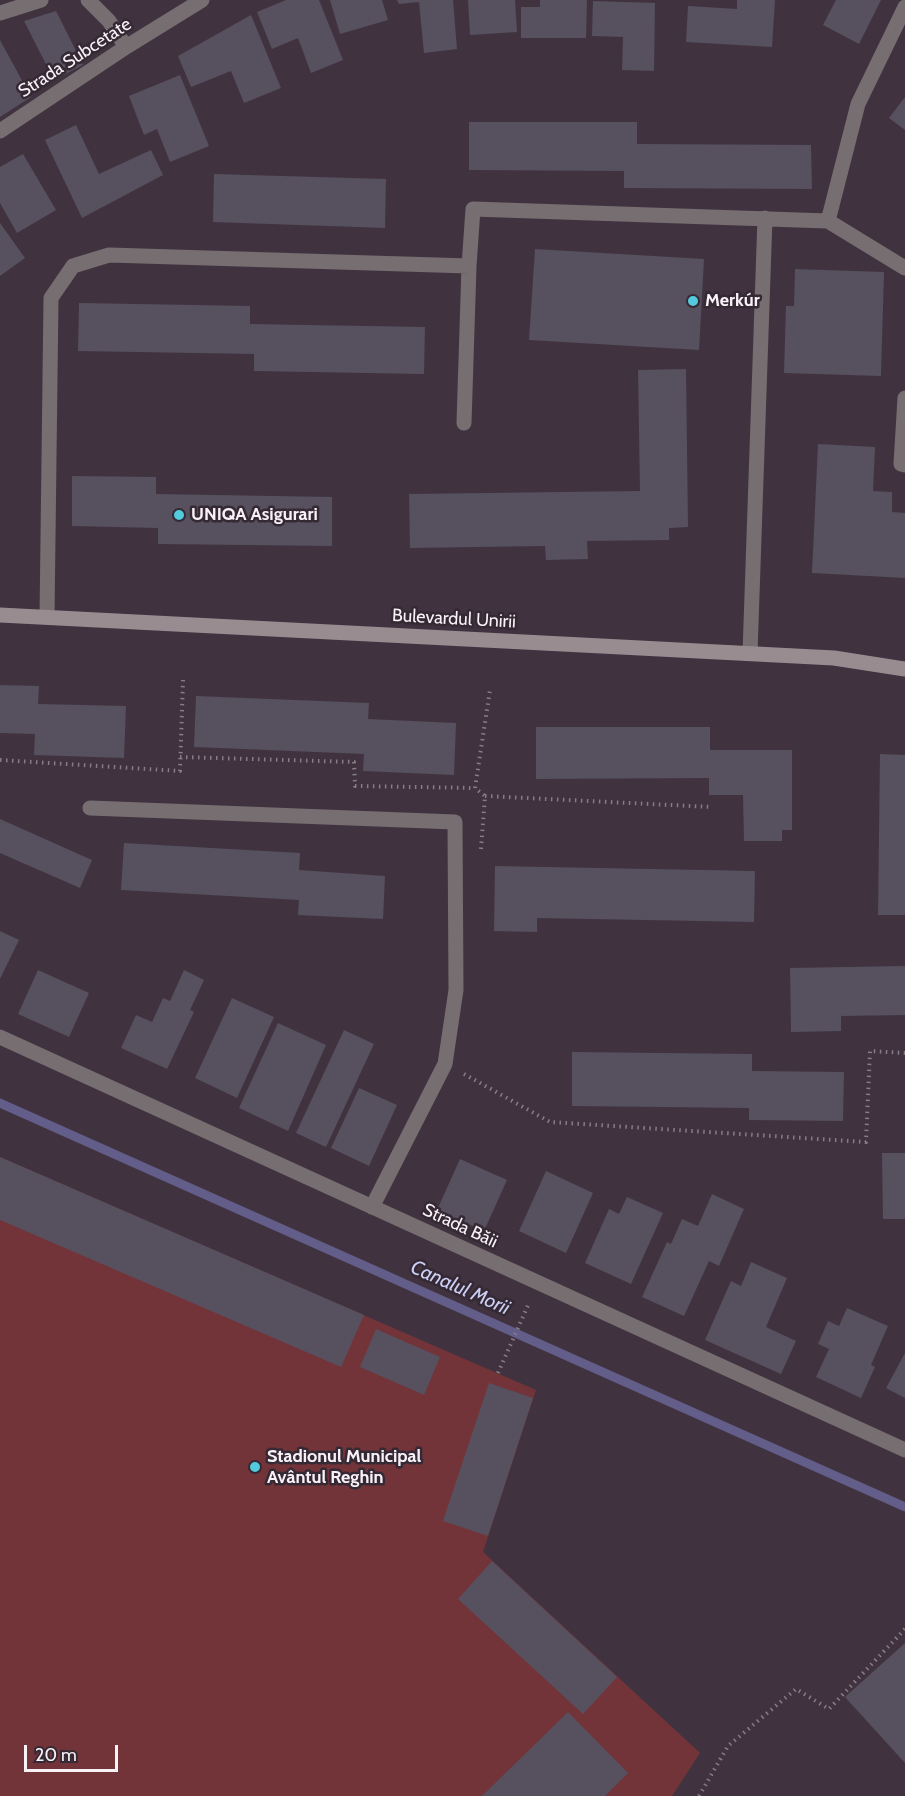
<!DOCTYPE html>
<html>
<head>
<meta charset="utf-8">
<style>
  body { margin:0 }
  #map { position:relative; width:905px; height:1796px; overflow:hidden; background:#40333f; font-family:Cabin,sans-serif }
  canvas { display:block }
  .scale { position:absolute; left:24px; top:1745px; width:94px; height:27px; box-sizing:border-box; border:3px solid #f9f1f8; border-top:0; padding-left:8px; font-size:18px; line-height:21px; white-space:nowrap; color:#f9f1f8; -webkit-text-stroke:4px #352934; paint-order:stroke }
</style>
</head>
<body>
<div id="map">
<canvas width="905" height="1796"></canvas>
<div class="scale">20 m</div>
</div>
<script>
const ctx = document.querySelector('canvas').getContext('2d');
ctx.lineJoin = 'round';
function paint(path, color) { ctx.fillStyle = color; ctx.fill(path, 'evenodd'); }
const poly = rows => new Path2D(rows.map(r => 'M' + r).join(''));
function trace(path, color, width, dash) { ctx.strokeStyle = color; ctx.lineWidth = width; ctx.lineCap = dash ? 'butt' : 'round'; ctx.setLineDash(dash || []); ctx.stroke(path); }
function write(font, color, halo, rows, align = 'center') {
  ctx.font = font + ' Cabin,sans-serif'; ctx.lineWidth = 5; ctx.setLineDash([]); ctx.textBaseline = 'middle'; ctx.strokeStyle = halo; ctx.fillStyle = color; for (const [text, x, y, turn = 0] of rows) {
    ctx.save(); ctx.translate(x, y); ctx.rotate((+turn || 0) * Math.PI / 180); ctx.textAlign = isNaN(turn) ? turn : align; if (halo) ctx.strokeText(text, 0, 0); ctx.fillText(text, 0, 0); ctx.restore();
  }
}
paint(poly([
  [0,1157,536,1390,483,1552,700,1753,672,1796,0,1796]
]), '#723439');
trace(poly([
  [0,1103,905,1507]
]), '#625d89', 9);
paint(poly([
  [286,0,319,0,343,60,311,73,298,38,272,49,257,12],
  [330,0,382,0,388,20,340,34],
  [397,0,453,0,457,49,424,53,419,2,399,4],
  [468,0,515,0,517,32,470,35],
  [540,0,587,0,586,38,521,38,521,7,540,7],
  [737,0,775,0,772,47,686,42,688,6,737,9],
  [836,0,881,0,859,44,823,25],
  [593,1,655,3,654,71,622,70,623,37,592,36],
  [56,11,83,65,54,80,24,21],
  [251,15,281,88,244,103,231,71,191,87,178,56],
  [0,40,31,97,0,117],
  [180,75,209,146,170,162,157,129,144,135,129,96],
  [905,97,905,130,889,118],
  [469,122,637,122,637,144,811,145,812,189,624,188,624,171,469,170],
  [76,125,99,174,151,150,163,175,82,218,45,140],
  [23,154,56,210,17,233,0,203,0,167],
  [214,174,386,179,385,228,213,222],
  [0,223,25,258,0,276],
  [535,249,704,259,699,350,529,340],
  [795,269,884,272,881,376,784,373,786,306,794,306],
  [79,303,250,306,250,324,425,327,424,374,254,371,254,354,78,351],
  [686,369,688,527,669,528,669,540,587,541,588,559,546,560,545,546,410,548,409,494,640,491,638,370],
  [818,444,875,447,873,491,892,492,892,512,905,513,905,578,812,573],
  [72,476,156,477,156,494,332,497,332,546,158,544,158,528,72,526],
  [0,685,39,686,38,704,126,706,124,758,34,755,35,734,0,733],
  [196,696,369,703,368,719,456,723,454,775,363,771,364,754,194,747],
  [536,727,710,727,710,750,792,750,792,830,782,830,782,841,744,841,743,795,709,795,709,778,536,779],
  [880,754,905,755,905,915,878,915],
  [0,819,92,860,80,888,0,853],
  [124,843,300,853,299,870,385,876,383,919,298,915,299,900,121,890],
  [495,866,755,871,754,922,537,918,537,932,494,931],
  [0,931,19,940,0,979],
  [905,966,905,1015,841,1016,841,1031,791,1032,790,968],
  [38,970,89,993,69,1037,18,1014],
  [184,970,204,980,190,1010,194,1012,167,1069,121,1048,136,1015,152,1022,163,998,170,1001],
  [232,998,274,1017,237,1098,195,1078],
  [278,1023,326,1045,288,1131,239,1108],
  [344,1030,374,1044,326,1147,296,1133],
  [572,1052,752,1054,752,1071,844,1072,843,1121,749,1120,749,1108,572,1106],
  [359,1088,397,1105,369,1166,331,1148],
  [882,1153,905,1153,905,1219,883,1219],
  [0,1157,364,1315,341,1367,0,1220],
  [460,1159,507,1180,484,1231,437,1210],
  [546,1171,593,1193,566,1253,519,1231],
  [712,1194,744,1209,719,1266,709,1261,684,1316,642,1297,667,1242,671,1244,682,1219,698,1226],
  [627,1197,663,1213,631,1284,585,1263,609,1209,619,1214],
  [751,1262,787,1278,766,1327,796,1341,781,1374,705,1340,731,1281,741,1286],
  [847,1308,888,1326,871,1365,875,1367,861,1398,816,1377,829,1349,818,1344,828,1321,839,1326],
  [376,1329,440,1357,424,1395,360,1367],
  [905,1353,905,1398,886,1388],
  [489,1383,533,1398,488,1536,443,1521],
  [492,1561,617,1677,583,1714,458,1599],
  [905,1643,905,1763,845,1697],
  [568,1712,628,1773,605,1796,482,1796]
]), '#57505f');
trace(poly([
  [180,757,354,762,355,786,475,788],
  [0,760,180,771,183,680],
  [485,796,712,807],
  [481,849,485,796,475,788,490,690],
  [464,1074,550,1122,866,1142,870,1051,905,1053],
  [498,1373,529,1303],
  [699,1796,728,1746,796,1689,829,1709,905,1629]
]), '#887d87', 4, [1.5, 4.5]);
trace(poly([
  [88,0,109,21,126,47],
  [0,13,41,0],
  [0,131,126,47,202,0],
  [828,221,858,104,905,7],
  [905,398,901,464,905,465],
  [464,423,469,266],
  [47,617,51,298,73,266,109,255,469,266,473,209,828,221,905,268],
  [750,653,765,218],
  [90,808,455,822,456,990,445,1064,372,1207],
  [0,1037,905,1450]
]), '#776e71', 15);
trace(poly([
  [0,615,834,658,905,669]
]), '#998c91', 15);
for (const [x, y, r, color] of [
  [693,301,6,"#54cadd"],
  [179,515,6,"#54cadd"],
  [255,1467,6,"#54cadd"]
]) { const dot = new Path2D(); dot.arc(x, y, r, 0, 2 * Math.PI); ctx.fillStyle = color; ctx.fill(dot); trace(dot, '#352934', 2); }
write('18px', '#f9f1f8', '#352934', [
  ["Strada Subcetate",75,58,-33],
  ["Bulevardul Unirii",454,619,3],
  ["Strada Băii",460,1226,25]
]);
write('bold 18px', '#f9f1f8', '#352934', [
  ["Merkúr",705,301],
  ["UNIQA Asigurari",191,515],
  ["Stadionul Municipal",267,1457],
  ["Avântul Reghin",267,1478]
], 'left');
write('italic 20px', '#cbcef5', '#352934', [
  ["Canalul Morii",460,1288,24]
]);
</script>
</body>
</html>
